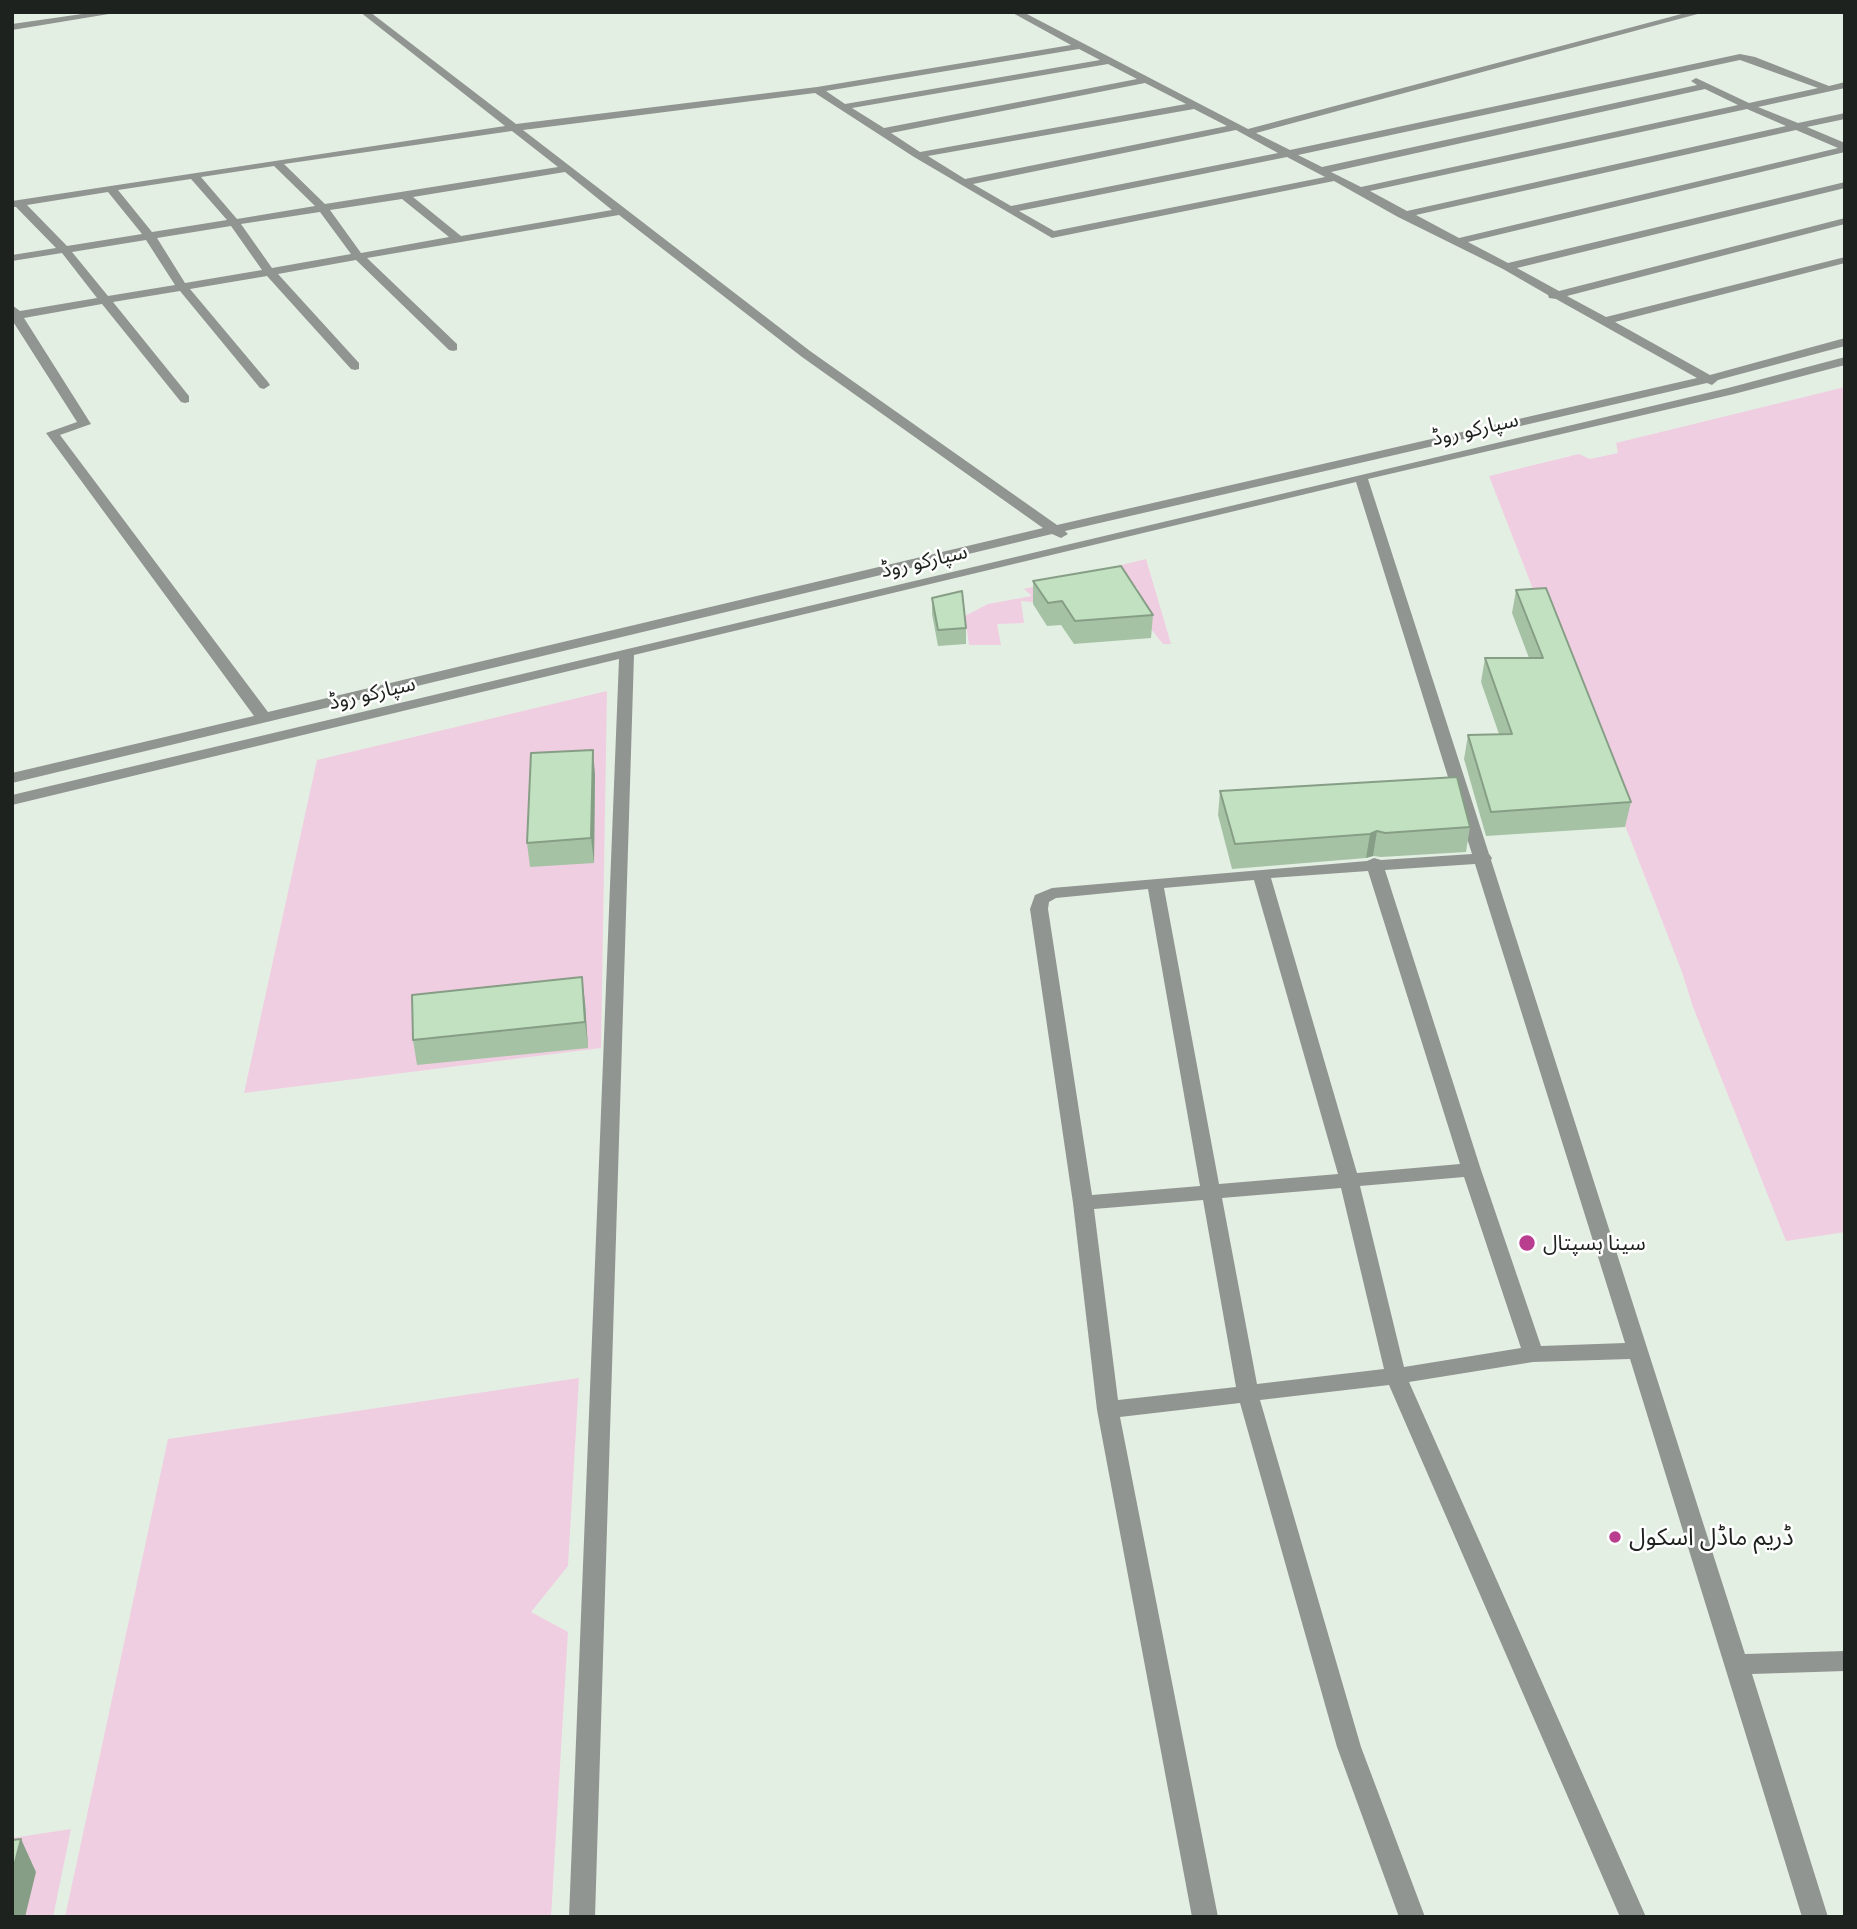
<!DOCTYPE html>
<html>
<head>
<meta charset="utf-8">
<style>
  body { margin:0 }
  #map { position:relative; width:1857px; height:1929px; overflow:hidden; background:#e4efe4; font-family:"Golos Text",sans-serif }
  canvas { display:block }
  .frame { position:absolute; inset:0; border:14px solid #1e221e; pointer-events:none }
</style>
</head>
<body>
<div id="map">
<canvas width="1857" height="1929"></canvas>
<div class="frame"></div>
</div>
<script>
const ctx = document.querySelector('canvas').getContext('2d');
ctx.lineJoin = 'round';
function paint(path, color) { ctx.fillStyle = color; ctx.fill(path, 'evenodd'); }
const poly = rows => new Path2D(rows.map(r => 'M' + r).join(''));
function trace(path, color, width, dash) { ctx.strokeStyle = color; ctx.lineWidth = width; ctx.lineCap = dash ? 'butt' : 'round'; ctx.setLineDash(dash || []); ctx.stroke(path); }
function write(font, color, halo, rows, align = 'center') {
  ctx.font = font + ' "Golos Text","Noto Sans Arabic",sans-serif'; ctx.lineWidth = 5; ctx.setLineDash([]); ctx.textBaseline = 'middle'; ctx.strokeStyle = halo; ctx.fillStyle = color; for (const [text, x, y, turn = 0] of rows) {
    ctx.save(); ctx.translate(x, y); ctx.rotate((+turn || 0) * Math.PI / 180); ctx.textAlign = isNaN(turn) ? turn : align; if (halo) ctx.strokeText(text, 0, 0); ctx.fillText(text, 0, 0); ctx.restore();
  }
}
paint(poly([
  [1845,387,1845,1232,1786,1241,1693,1007,1682,972,1489,476,1579,454,1590,459,1618,453,1616,443],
  [1146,559,1171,644,1163,644,1135,609,1138,588,1108,581,1103,588,1032,602,1021,601,1024,623,997,624,1001,645,969,645,965,616,988,604,1032,596,1024,589],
  [607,691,601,1048,244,1093,317,760],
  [579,1378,568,1566,531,1612,568,1632,551,1917,65,1917,168,1439],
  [71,1829,53,1917,12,1917,12,1838]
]), '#f0cee1');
paint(poly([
  [96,12,121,12,12,30,12,24,96,12],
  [360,12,370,12,516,124,817,87,1071,45,1011,12,1023,12,1248,129,1689,12,1705,12,1256,133,1290,150,1740,54,1755,57,1829,86,1845,82,1845,88,1758,107,1798,123,1845,113,1845,119,1807,127,1845,143,1845,152,1468,242,1508,263,1845,182,1845,188,1517,268,1559,291,1845,218,1845,224,1567,296,1606,317,1845,257,1845,263,1615,322,1710,375,1845,338,1845,346,1718,380,1712,385,1707,383,1065,531,1068,534,1061,538,1052,534,12,783,12,773,254,716,46,433,77,422,12,320,12,305,20,311,97,298,62,253,12,261,12,255,56,248,16,207,12,207,12,201,505,126,360,12],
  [1079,49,1100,60,845,104,826,91,1079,49],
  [1740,60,1818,88,1749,103,1696,78,1691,81,1697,85,1322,167,1298,155,1740,60],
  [1108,64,1137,79,884,128,852,108,1108,64],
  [1145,83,1186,104,920,152,891,133,1145,83],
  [1705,89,1738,105,1361,187,1331,172,1705,89],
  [815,93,914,157,1052,238,1334,181,1398,217,1503,269,1548,295,1549,298,1556,299,1697,378,1057,525,810,351,523,130,815,93],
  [1194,109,1227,126,965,179,928,156,1194,109],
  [1747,109,1786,126,1407,211,1370,191,1747,109],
  [1236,130,1278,153,1011,206,973,184,1236,130],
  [1796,130,1838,148,1459,238,1416,215,1796,130],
  [512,131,558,167,325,204,284,164,512,131],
  [1287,157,1325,177,1054,231,1019,211,1287,157],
  [274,166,315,206,237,219,201,177,274,166],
  [565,172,612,210,461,236,413,197,565,172],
  [191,179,227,220,152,232,118,190,191,179],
  [108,192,142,234,67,246,27,205,108,192],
  [402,199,449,237,361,253,330,210,402,199],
  [320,212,351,254,272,268,241,224,320,212],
  [619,215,802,357,1043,528,268,712,60,435,91,424,24,318,102,304,181,402,185,403,189,402,189,396,113,302,180,291,260,388,264,389,270,385,268,382,190,289,267,276,351,369,355,370,359,369,359,363,278,274,356,260,449,350,453,351,457,350,457,344,367,258,619,215],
  [231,226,262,270,185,283,157,238,231,226],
  [146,240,175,285,108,296,72,252,146,240],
  [1845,357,1845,365,1734,394,1368,479,1489,854,1492,858,1491,860,1745,1654,1845,1651,1845,1671,1752,1674,1828,1917,1802,1917,1630,1359,1533,1362,1409,1382,1646,1917,1620,1917,1389,1385,1260,1400,1361,1747,1425,1917,1399,1917,1337,1747,1240,1403,1120,1417,1218,1917,1192,1917,1097,1410,1073,1203,1030,909,1035,895,1052,888,1367,861,1374,858,1381,860,1472,854,1356,482,634,655,595,1917,569,1917,619,659,12,805,12,795,1728,388,1845,357],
  [1475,864,1625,1343,1541,1346,1481,1170,1385,870,1475,864],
  [1368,871,1460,1164,1357,1173,1271,878,1368,871],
  [1254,880,1338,1174,1219,1184,1164,888,1254,880],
  [1148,889,1200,1186,1092,1195,1048,909,1049,902,1056,898,1148,889],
  [1464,1177,1521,1348,1404,1367,1360,1186,1464,1177],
  [1341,1188,1384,1369,1257,1384,1222,1198,1341,1188],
  [1203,1200,1236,1387,1118,1400,1094,1209,1203,1200]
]), '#919591');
paint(poly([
  [1033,581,1153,615,1151,638,1074,644,1061,625,1047,626,1033,604],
  [1516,590,1631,802,1625,827,1486,836,1464,759,1468,735,1499,734,1481,682,1485,658,1529,658,1512,613],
  [932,598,966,628,966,644,938,646,932,614],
  [595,774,594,863,530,867,527,843],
  [1220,791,1470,827,1466,852,1381,857,1373,856,1366,858,1232,869,1218,815],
  [585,1003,588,1048,417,1065,413,1040]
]), '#a6c2a5');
paint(poly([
  [593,750,595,774,594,863,591,838],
  [1377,831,1373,856,1366,858,1370,834],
  [582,977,585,1003,588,1048,585,1022],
  [21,1839,36,1872,25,1917,12,1917,12,1874]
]), '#879e86');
const building = poly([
  [1121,566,1153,615,1075,621,1062,601,1048,603,1033,581,1121,566],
  [1546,588,1631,802,1491,812,1468,735,1512,734,1485,658,1543,658,1516,590,1546,588],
  [962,591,966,628,938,630,932,598,962,591],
  [593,750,591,838,527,843,531,753,593,750],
  [1457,777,1470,827,1385,833,1377,831,1370,834,1235,844,1220,791,1457,777],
  [582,977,585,1022,413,1040,412,995,582,977],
  [21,1839,12,1874,12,1840,21,1839]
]);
paint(building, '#c1e1c0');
trace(building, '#879e86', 2);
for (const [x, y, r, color] of [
  [1527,1243,9,"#b93e90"],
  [1615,1537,7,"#b93e90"]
]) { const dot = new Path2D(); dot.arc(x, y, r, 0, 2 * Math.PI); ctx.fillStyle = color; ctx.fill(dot); trace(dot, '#fff', 2.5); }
write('21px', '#1e221e', '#fff', [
  ["سپارکو روڈ",1475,429,-13],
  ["سپارکو روڈ",924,561,-13],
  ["سپارکو روڈ",372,693,-13]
]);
write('21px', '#1e221e', '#fff', [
  ["سینا ہسپتال",1543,1243]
], 'left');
write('24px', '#1e221e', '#fff', [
  ["ڈریم ماڈل اسکول",1629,1537]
], 'left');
</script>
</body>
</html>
